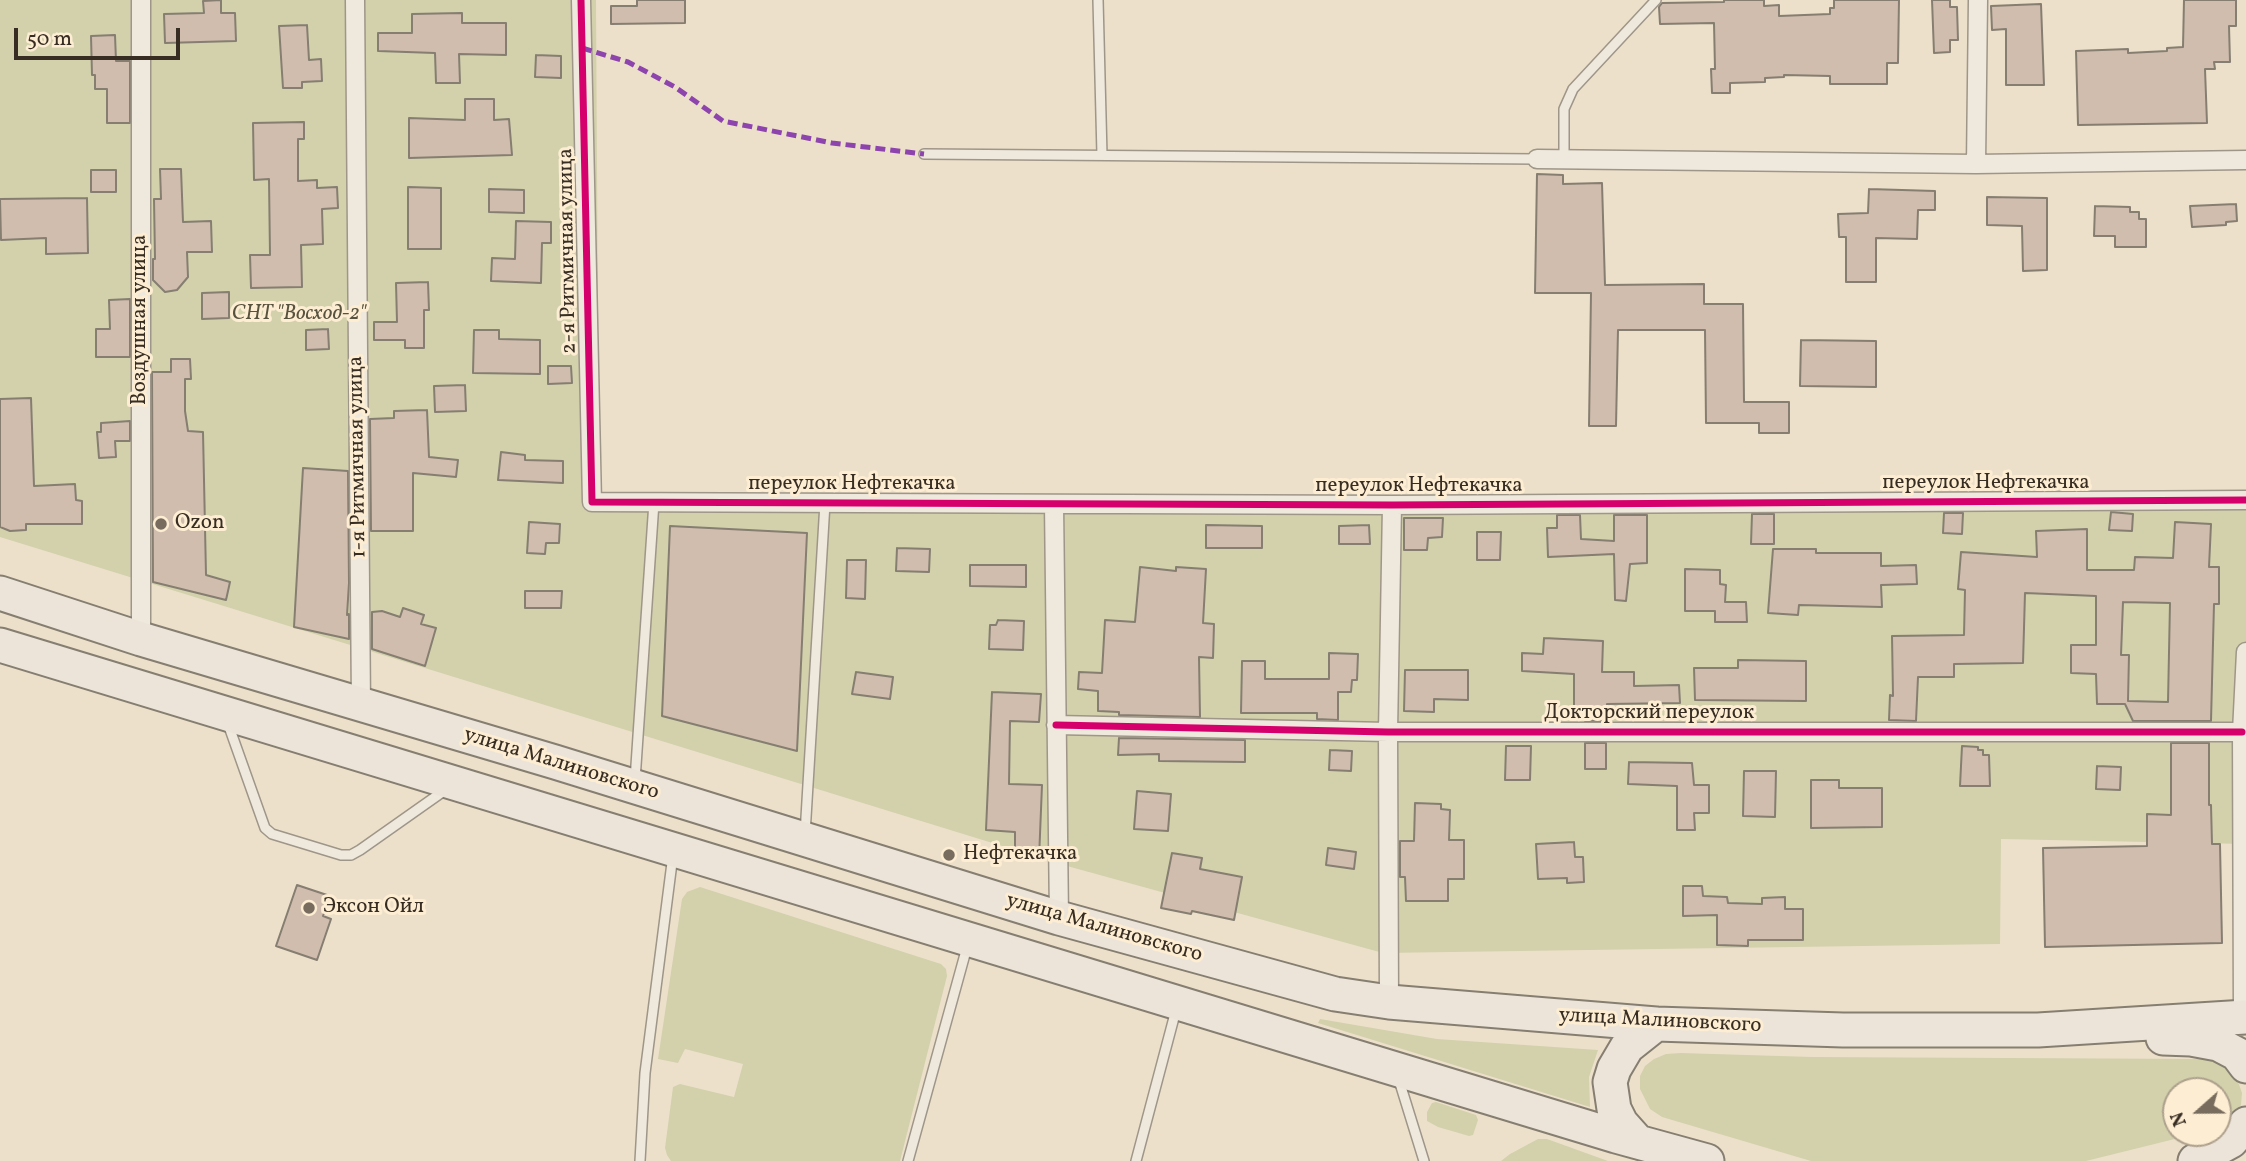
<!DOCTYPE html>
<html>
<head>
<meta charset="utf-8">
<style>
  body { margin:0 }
  #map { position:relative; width:2246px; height:1161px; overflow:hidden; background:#ede0ca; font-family:Vollkorn,serif }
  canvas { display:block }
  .north { position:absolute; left:2162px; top:1077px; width:70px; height:70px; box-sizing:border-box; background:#fcedd3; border:2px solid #ada08c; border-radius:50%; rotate:249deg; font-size:19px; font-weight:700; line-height:28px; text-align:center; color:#372d22 }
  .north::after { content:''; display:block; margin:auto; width:24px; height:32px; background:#776c5d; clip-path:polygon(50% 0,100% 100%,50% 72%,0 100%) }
  .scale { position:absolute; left:14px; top:28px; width:166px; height:32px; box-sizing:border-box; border:4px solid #372d22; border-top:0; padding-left:9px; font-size:21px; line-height:24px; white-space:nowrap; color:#372d22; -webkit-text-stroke:5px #fcedd3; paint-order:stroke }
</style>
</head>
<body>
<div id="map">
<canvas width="2246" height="1161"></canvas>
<div class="north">N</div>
<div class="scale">50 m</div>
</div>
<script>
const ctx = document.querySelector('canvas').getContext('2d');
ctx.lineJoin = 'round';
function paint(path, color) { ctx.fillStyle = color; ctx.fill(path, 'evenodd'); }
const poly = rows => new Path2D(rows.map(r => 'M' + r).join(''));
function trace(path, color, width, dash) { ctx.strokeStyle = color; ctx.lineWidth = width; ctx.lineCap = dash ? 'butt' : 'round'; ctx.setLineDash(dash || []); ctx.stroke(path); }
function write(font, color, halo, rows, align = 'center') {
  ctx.font = font + ' Vollkorn,serif'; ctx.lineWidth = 6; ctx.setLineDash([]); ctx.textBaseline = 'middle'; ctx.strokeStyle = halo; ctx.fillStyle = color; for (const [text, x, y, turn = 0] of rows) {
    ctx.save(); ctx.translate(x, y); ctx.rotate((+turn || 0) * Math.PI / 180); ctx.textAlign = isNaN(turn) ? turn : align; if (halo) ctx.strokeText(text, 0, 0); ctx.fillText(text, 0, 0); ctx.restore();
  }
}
paint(poly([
  [0,0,596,0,599,495,2246,500,2246,844,2001,839,2000,944,1383,953,1067,866,0,537],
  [700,887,941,964,946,969,947,976,900,1161,671,1161,667,1155,665,1148,673,1087,680,1084,734,1097,743,1064,685,1049,678,1063,658,1059,682,899,687,892],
  [1320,1019,1437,1039,1598,1050,1589,1077,1590,1107,1318,1023],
  [1681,1053,1813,1057,2205,1059,2225,1065,2235,1073,2242,1093,2241,1105,2229,1123,2218,1128,2218,1091,2176,1091,2176,1133,2199,1133,2086,1161,1811,1161,1662,1117,1650,1109,1640,1089,1640,1076,1645,1066,1654,1059,1666,1054],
  [1436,1102,1476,1115,1478,1120,1473,1135,1469,1136,1438,1127,1427,1121,1427,1112,1432,1103],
  [1538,1139,1547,1139,1608,1161,1501,1161,1510,1154]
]), '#d2d1ac');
const building = poly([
  [221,0,221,13,235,13,236,41,165,43,164,14,204,13,203,1,221,0],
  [637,0,685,0,685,23,611,24,611,6,637,6,637,0],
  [1724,0,1764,0,1764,6,1779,5,1779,16,1830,14,1830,8,1834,8,1834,0,1899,0,1898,63,1887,63,1887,84,1830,84,1830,76,1784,75,1784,77,1765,78,1765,82,1730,83,1730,93,1712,93,1711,69,1715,69,1714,23,1660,24,1659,7,1662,3,1724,2,1724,0],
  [1932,0,1950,0,1950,7,1957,7,1958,40,1950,40,1950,52,1934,53,1932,0],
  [2184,0,2236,0,2236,26,2229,26,2230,62,2214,62,2215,69,2205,69,2207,123,2078,125,2076,51,2128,49,2128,53,2167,51,2167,48,2183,47,2184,0],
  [2041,4,2044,85,2006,85,2006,29,1992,30,1991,6,2041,4],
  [462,13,462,23,506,23,506,55,459,54,460,83,436,83,435,53,378,51,378,33,412,33,412,14,462,13],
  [307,25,309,60,321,59,322,81,302,82,302,88,283,88,279,26,307,25],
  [115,35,116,61,130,61,130,123,107,123,107,89,95,89,95,75,92,75,91,36,115,35],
  [536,55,561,56,561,78,535,77,536,55],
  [465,99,494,99,494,120,509,119,512,155,409,158,409,118,465,120,465,99],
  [304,122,304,139,298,139,298,181,317,180,317,188,337,187,338,208,322,209,323,244,301,245,302,287,251,288,250,255,270,255,269,179,254,180,253,123,304,122],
  [160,169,181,169,183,222,211,221,212,252,187,252,188,277,177,290,165,292,153,280,153,259,155,259,154,199,161,199,160,169],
  [91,170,116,170,116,192,91,192,91,170],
  [1537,174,1563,175,1563,184,1602,183,1605,285,1704,284,1704,304,1743,304,1744,402,1789,402,1789,433,1759,433,1759,423,1706,423,1705,330,1618,330,1616,426,1589,426,1591,293,1535,293,1537,174],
  [408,187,441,188,441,249,408,249,408,187],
  [489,189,524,190,524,213,489,212,489,189],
  [1869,189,1935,191,1935,210,1918,210,1917,239,1876,238,1876,282,1846,282,1846,237,1839,237,1838,214,1868,213,1869,189],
  [1987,197,2047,198,2047,270,2023,271,2022,226,1987,225,1987,197],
  [87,198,88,253,46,254,46,238,1,240,0,199,87,198],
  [2236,204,2237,221,2226,222,2226,225,2192,227,2190,206,2236,204],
  [2095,206,2130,207,2130,212,2139,212,2139,219,2146,219,2146,247,2115,247,2115,236,2094,236,2095,206],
  [516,221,551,222,551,243,542,243,541,283,491,281,492,258,515,259,516,221],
  [428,282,429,310,424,310,424,348,405,348,405,340,374,340,374,322,397,322,396,283,428,282],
  [229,292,229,318,202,319,202,293,229,292],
  [130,299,130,357,96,357,96,329,110,329,109,300,130,299],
  [328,329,329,349,306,350,306,330,328,329],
  [474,330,499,330,499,339,540,340,540,374,473,373,474,330],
  [1801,340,1876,341,1876,387,1800,386,1801,340],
  [171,359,190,359,191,379,185,379,185,411,188,431,203,432,206,575,230,582,226,600,153,582,152,372,171,372,171,359],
  [548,366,571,366,572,383,548,384,548,366],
  [465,385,466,411,435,412,434,386,465,385],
  [31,398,34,486,75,484,76,500,82,501,82,524,26,524,26,530,10,531,0,527,0,399,31,398],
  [427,410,429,457,458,460,456,477,413,473,413,531,371,531,370,419,394,418,394,411,427,410],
  [130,421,130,441,115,441,116,457,99,458,97,432,101,432,101,423,130,421],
  [501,452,525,455,525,460,563,461,563,483,498,480,501,452],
  [303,468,348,471,349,583,347,615,349,614,349,639,294,627,303,468],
  [2111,512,2133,514,2132,531,2109,530,2111,512],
  [1944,513,1963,513,1962,534,1943,533,1944,513],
  [1752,514,1774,514,1774,544,1751,544,1752,514],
  [1557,515,1580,515,1581,539,1614,541,1614,515,1647,515,1647,563,1630,564,1626,601,1615,600,1614,554,1548,557,1547,528,1557,528,1557,515],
  [1404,518,1443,518,1442,537,1428,538,1427,550,1404,550,1404,518],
  [529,522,560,524,559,543,546,543,545,554,527,553,529,522],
  [2175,522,2211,524,2209,567,2219,567,2219,604,2214,604,2211,721,2133,721,2125,704,2097,704,2096,674,2071,673,2071,645,2096,645,2096,596,2025,593,2023,663,1954,664,1954,677,1918,677,1916,721,1889,720,1890,695,1893,696,1892,636,1964,635,1965,590,1958,589,1961,552,2037,557,2036,531,2087,529,2087,570,2134,570,2135,557,2173,558,2175,522],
  [2123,602,2170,603,2168,702,2128,701,2129,655,2121,655,2123,602],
  [1206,525,1262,526,1262,548,1206,548,1206,525],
  [1369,525,1370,544,1339,544,1339,526,1369,525],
  [670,526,807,533,797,751,662,716,670,526],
  [1477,532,1501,532,1500,560,1477,560,1477,532],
  [897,548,930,549,929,572,896,571,897,548],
  [1773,549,1816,549,1816,553,1881,553,1881,566,1916,565,1917,584,1881,585,1882,607,1799,605,1798,615,1768,613,1773,549],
  [847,560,866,560,865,599,846,598,847,560],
  [970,565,1026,565,1026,587,970,586,970,565],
  [1140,567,1176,571,1176,567,1206,569,1203,623,1214,624,1213,658,1199,657,1200,717,1119,715,1119,712,1098,711,1098,691,1078,689,1079,672,1102,673,1105,620,1135,622,1140,567],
  [1685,569,1720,570,1720,584,1726,585,1725,602,1746,602,1747,622,1715,622,1715,611,1685,611,1685,569],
  [525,591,562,591,561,608,525,608,525,591],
  [403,608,424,615,421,624,436,628,425,666,372,649,372,612,382,611,400,617,403,608],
  [998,620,1024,621,1023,650,989,649,990,625,996,625,998,620],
  [1544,638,1603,641,1602,672,1634,672,1634,686,1679,685,1680,703,1607,704,1607,721,1585,721,1585,716,1574,716,1574,674,1522,671,1522,653,1543,654,1544,638],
  [1329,653,1358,654,1357,680,1352,680,1351,692,1338,692,1338,720,1317,719,1317,713,1241,713,1242,661,1265,661,1265,679,1329,679,1329,653],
  [1738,660,1806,661,1806,701,1695,700,1694,668,1738,668,1738,660],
  [1405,670,1468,670,1468,700,1434,699,1434,712,1404,711,1405,670],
  [856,672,893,677,890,699,852,694,856,672],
  [992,692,1041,694,1039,722,1010,721,1009,784,1042,785,1039,859,1015,858,1015,832,986,830,992,692],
  [1119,738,1245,740,1245,762,1159,761,1159,754,1118,755,1119,738],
  [1585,743,1606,743,1606,769,1585,769,1585,743],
  [2171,743,2209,743,2209,805,2211,805,2212,844,2220,844,2222,943,2045,947,2043,848,2147,846,2147,814,2171,815,2171,743],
  [1506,746,1531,746,1530,780,1505,780,1506,746],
  [1962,746,1978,747,1978,750,1983,750,1983,755,1989,755,1990,786,1960,786,1962,746],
  [1330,750,1352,751,1351,771,1329,770,1330,750],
  [1629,762,1692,763,1694,785,1709,785,1709,813,1694,813,1695,830,1677,830,1677,786,1628,784,1629,762],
  [2097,766,2121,767,2120,790,2096,789,2097,766],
  [1744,771,1776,771,1775,817,1743,816,1744,771],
  [1811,780,1839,780,1839,788,1882,788,1882,827,1811,828,1811,780],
  [1137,791,1171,794,1168,831,1134,829,1137,791],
  [1415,803,1441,804,1441,809,1450,810,1449,840,1464,840,1464,879,1448,879,1448,901,1406,901,1405,877,1400,877,1400,841,1414,841,1415,803],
  [1574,842,1575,857,1583,857,1584,882,1567,883,1567,878,1538,879,1536,844,1574,842],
  [1328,848,1356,852,1354,869,1326,865,1328,848],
  [1172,853,1202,858,1200,869,1242,877,1234,920,1192,911,1191,914,1161,908,1172,853],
  [297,885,330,896,323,916,331,919,317,960,276,946,297,885],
  [1683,886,1702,886,1703,896,1727,897,1728,903,1762,904,1762,898,1785,897,1785,909,1803,909,1803,940,1748,940,1748,946,1717,945,1717,915,1683,916,1683,886]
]);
paint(building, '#d0bdae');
trace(building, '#857e71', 2);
const lane = poly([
  [1098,0,1102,155],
  [924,154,1537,159],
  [1564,158,1564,109,1573,89,1656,0],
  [227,721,265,828,272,834,341,855,351,855,360,850,448,788],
  [635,780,654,502],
  [805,834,825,503],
  [1398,1077,1424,1161],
  [640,1161,645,1073,673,855],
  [908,1161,967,947],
  [1136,1161,1176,1010]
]);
const street = poly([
  [141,0,141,639],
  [355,0,361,705],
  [581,0,592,502,1392,505,2246,500],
  [1537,159,1976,164,2246,160],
  [1976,164,1978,0],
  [1054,504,1059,918],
  [1056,725,1388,732,2242,732],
  [1389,1002,1388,732,1392,505],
  [2243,1017,2242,732,2246,652]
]);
const highway = poly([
  [0,593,141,639,555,762,1059,918,1335,994,1389,1002,1656,1024,1843,1030,2038,1030,2246,1017],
  [0,645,1616,1136,1707,1161],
  [2163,1038,2191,1039,2218,1044,2237,1054,2246,1066],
  [1638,1142,1621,1123,1614,1109,1610,1082,1614,1069,1627,1047,1656,1024],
  [2195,1161,2231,1141,2246,1124]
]);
trace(lane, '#9e9688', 12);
trace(street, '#9e9688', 21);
trace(highway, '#857e71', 37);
trace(lane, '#efe8dd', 9);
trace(street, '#efe8dd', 18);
trace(highway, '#ece4d8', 33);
trace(poly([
  [582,48,628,62,675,87,723,121,832,143,924,154]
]), '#8e44ad', 5, [10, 5]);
trace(poly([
  [581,0,592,502,1392,505,2246,500],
  [1056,725,1388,732,2242,732]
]), '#d6006c', 7);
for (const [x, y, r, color] of [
  [161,524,7,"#776c5d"],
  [949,855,7,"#776c5d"],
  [309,908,7,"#776c5d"]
]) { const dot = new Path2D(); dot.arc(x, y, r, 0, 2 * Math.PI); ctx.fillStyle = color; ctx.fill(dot); trace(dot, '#fcedd3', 2.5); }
write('21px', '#372d22', '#fcedd3', [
  ["2-я Ритмичная улица",569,251,-91],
  ["Воздушная улица",141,320,-90],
  ["1-я Ритмичная улица",359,457,-91],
  ["переулок Нефтекачка",1986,484],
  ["переулок Нефтекачка",852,485],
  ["переулок Нефтекачка",1419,487],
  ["Докторский переулок",1649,714],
  ["улица Малиновского",561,765,17],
  ["улица Малиновского",1104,929,16],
  ["улица Малиновского",1660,1022,3]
]);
write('italic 21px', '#58533e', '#fcedd3', [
  ["СНТ \"Восход-2\"",299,315]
]);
write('21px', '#372d22', '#fcedd3', [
  ["Ozon",175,524],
  ["Нефтекачка",963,855],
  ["Эксон Ойл",323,908]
], 'left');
</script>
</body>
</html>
